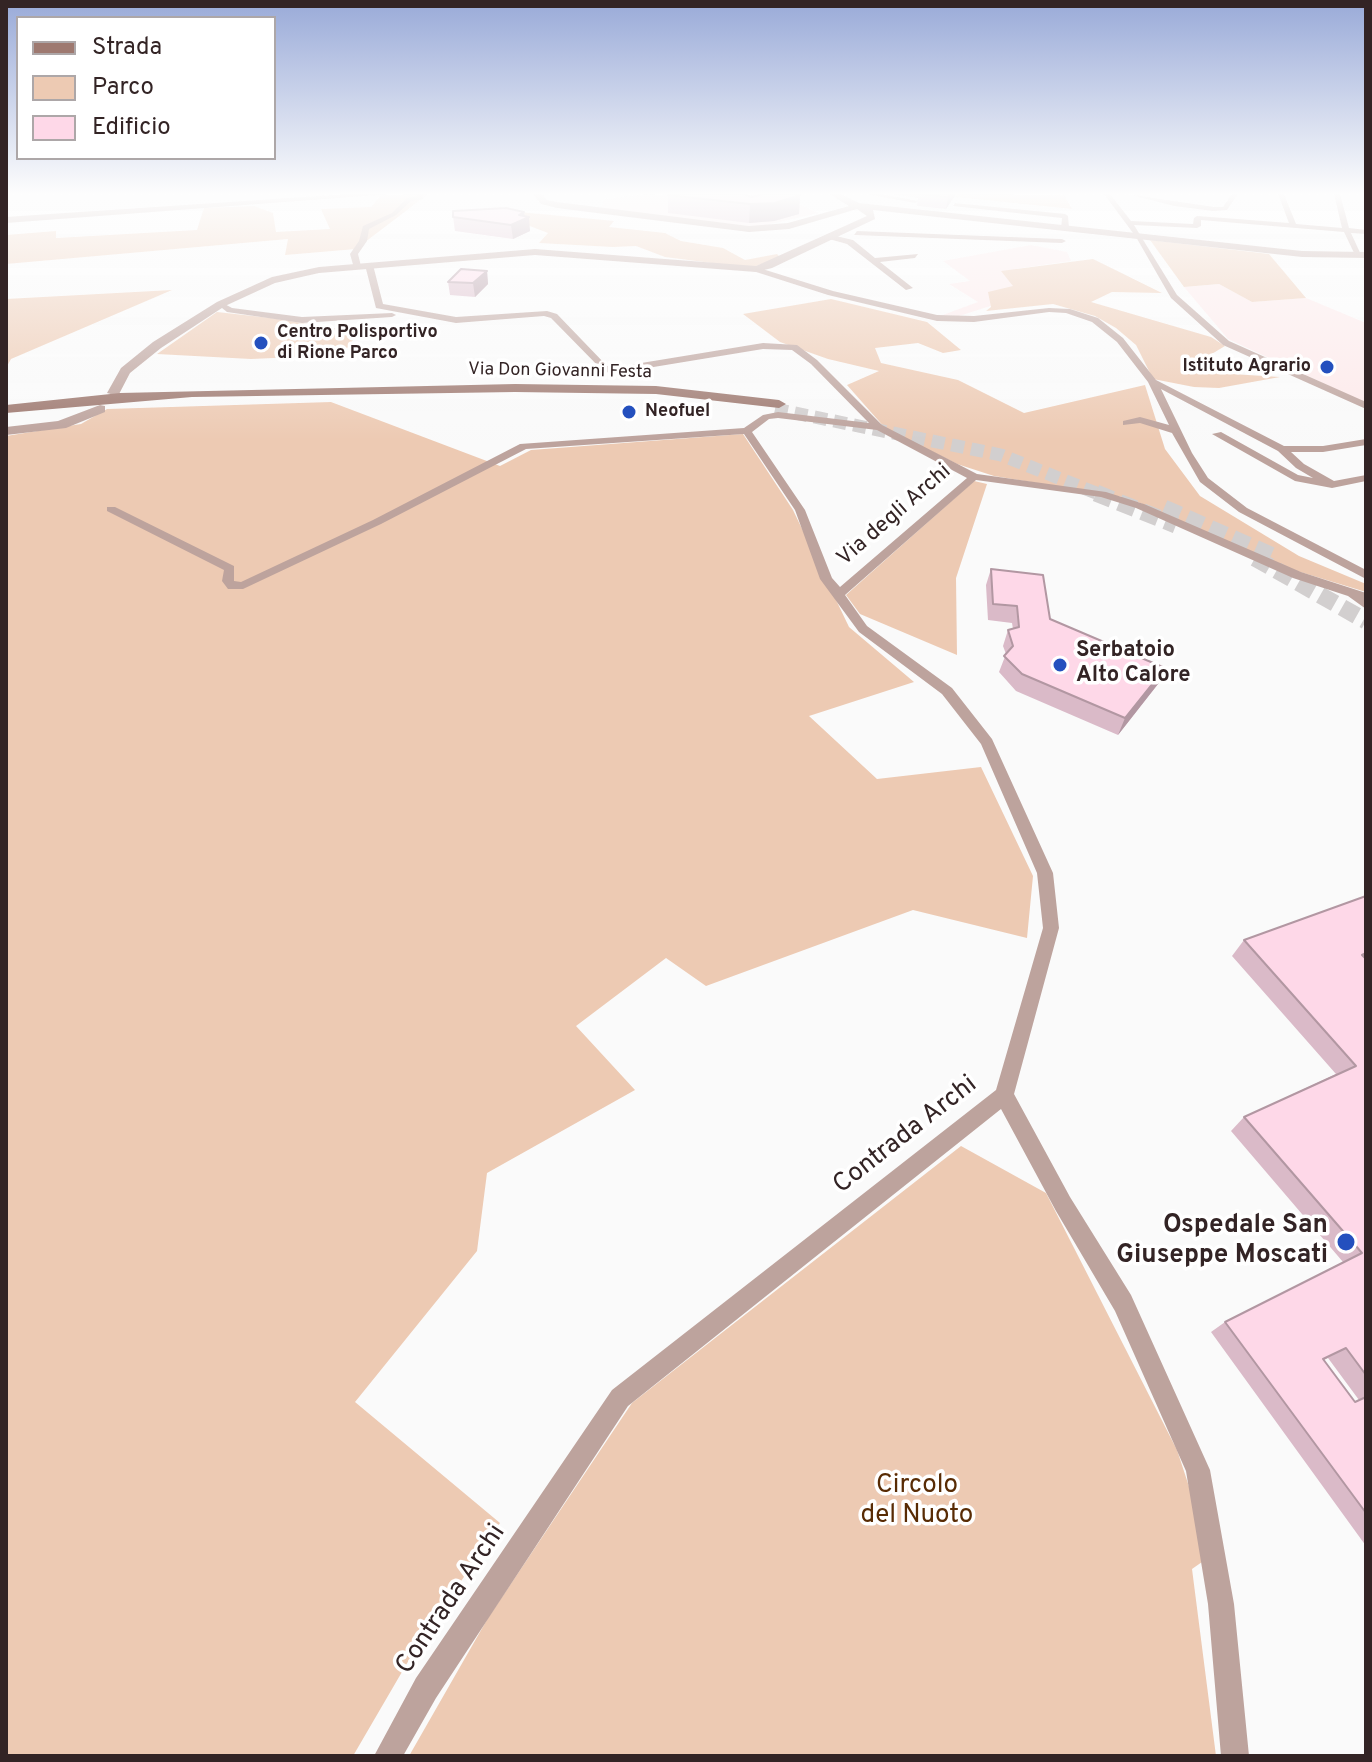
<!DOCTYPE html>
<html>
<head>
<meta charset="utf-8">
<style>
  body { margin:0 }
  #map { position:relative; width:1372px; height:1762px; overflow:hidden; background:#fafafa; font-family:Overpass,sans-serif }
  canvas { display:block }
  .frame { position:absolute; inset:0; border:8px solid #332425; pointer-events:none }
  .legend { position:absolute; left:16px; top:16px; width:260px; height:144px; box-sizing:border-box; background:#fff; border:2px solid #ada7a8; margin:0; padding:10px 14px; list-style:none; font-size:24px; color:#332425 }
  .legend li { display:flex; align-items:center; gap:16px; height:40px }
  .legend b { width:40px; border:2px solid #ada7a8 }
</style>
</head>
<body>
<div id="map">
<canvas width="1372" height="1762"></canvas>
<div class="frame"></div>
<ul class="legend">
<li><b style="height:10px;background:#9e7970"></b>Strada</li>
<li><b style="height:22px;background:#edcab3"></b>Parco</li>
<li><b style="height:22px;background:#fed8e8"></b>Edificio</li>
</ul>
</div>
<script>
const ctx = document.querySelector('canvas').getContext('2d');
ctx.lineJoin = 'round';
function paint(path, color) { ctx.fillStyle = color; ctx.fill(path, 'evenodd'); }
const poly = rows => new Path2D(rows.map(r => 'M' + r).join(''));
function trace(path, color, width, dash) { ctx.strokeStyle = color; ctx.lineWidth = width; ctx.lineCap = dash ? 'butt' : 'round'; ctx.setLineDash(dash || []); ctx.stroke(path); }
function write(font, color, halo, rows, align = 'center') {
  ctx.font = font + ' Overpass,sans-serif'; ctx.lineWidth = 7; ctx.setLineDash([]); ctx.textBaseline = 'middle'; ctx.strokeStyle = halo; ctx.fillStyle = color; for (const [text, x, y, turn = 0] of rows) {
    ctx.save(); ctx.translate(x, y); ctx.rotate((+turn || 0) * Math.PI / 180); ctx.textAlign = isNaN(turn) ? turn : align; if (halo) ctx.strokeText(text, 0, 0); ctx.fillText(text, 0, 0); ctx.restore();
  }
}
paint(poly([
  [648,194,801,205,818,213,758,227,600,209,605,199],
  [1031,245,1067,252,1071,261,1015,269,1028,294,959,316,943,315,978,302,949,284,970,281,943,261],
  [1219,284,1252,302,1306,298,1366,323,1366,403,1228,339,1184,287]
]), '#fde9ea');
paint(poly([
  [428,194,356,249,285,255,288,239,6,264,6,235,56,231,56,238,197,230,204,208,254,206,273,213,276,232,330,229,321,209,371,207,381,195],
  [957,194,1064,195,1072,209,956,197],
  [519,212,614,221,609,227,665,233,681,241,723,248,745,260,777,254,780,257,751,268,665,257,636,246,613,247,539,243,548,233,509,218],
  [1150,240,1269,254,1306,298,1252,302,1219,284,1184,287],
  [1093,259,1162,293,1112,292,1091,302,1211,337,1225,346,1205,358,1232,374,1280,377,1219,388,1194,387,1153,379,1136,345,1116,328,1095,316,1053,304,986,311,991,307,988,292,1013,286,1001,271],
  [172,290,11,359,6,368,6,299],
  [831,299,927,322,961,350,943,353,918,343,875,348,881,363,958,380,1024,413,1145,385,1165,449,1200,496,1299,556,1366,584,1366,592,1284,567,1129,498,994,476,957,464,885,428,847,385,879,371,828,359,780,342,743,314],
  [217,312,271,318,359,332,342,355,251,359,157,354],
  [331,402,500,466,531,450,743,434,793,510,849,627,914,682,809,716,877,779,981,767,1033,876,1027,938,913,910,706,986,666,958,576,1026,635,1090,487,1173,477,1251,355,1402,500,1523,413,1653,353,1756,6,1756,6,436,81,424,107,409],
  [974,481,987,484,956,578,957,655,860,614,846,595],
  [961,1146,1046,1193,1177,1450,1201,1523,1202,1562,1192,1569,1216,1756,409,1756,488,1618,632,1403]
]), '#edcab3');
trace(poly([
  [775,409,1001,455,1101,495]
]), '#d2cfcf', 13, [13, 7]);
trace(poly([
  [1096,493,1176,525],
  [1164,508,1275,557],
  [1255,558,1366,621]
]), '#d2cfcf', 17, [17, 8]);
paint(poly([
  [417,194,423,194,423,199,411,201,396,215,369,229,367,241,358,254,361,266,354,268,350,254,359,241,363,226,392,213,407,198,417,196,417,194],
  [866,194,881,194,918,201,915,203,866,194],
  [1104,194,1110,194,1131,221,1193,224,1194,218,1197,216,1289,223,1278,194,1284,194,1296,224,1342,228,1334,194,1340,194,1349,228,1366,230,1366,234,1351,233,1362,257,1356,257,1344,232,1201,220,1201,226,1197,228,1134,225,1177,295,1229,341,1366,402,1366,409,1223,345,1171,298,1136,237,1104,194],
  [1127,194,1214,207,1223,207,1232,194,1238,194,1227,210,1213,211,1174,206,1127,194],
  [955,203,1065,214,1068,216,1069,229,1065,231,1061,229,1062,218,953,206,955,203],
  [857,231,1062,239,1066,241,1062,243,854,235,857,231],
  [832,235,853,240,875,258,918,254,915,258,880,262,913,288,906,290,847,244,829,239,832,235],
  [369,263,373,265,383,304,456,317,547,311,557,314,607,366,617,367,763,343,797,345,817,360,882,425,977,474,1106,492,1144,504,1301,572,1366,593,1366,609,1348,596,1293,578,1136,508,1101,497,976,480,845,595,867,626,952,688,992,739,1053,873,1059,928,1014,1094,1070,1197,1131,1295,1210,1470,1234,1604,1249,1756,1221,1756,1208,1604,1186,1471,1115,1311,1056,1211,1001,1109,628,1406,436,1698,403,1756,374,1756,416,1678,612,1390,996,1090,1043,928,1037,873,981,744,942,694,859,632,820,579,795,510,744,434,526,449,381,524,243,589,228,589,222,581,224,570,107,511,107,507,115,507,234,566,234,581,241,582,373,520,520,444,744,428,763,415,778,412,869,423,811,364,792,350,763,349,617,373,604,372,551,318,544,316,456,323,376,308,365,265,369,263],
  [778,418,877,430,967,478,840,587,832,578,805,510,752,432,769,419,778,418],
  [756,267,833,291,937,315,974,316,1049,308,1070,309,1098,318,1123,338,1156,380,1284,446,1323,446,1366,439,1366,445,1323,452,1291,452,1304,464,1334,481,1366,475,1366,481,1332,488,1295,481,1212,434,1221,432,1298,475,1313,478,1296,468,1278,451,1161,389,1192,453,1208,478,1247,508,1366,570,1366,579,1239,512,1200,482,1172,433,1140,423,1123,425,1123,421,1140,417,1169,425,1148,382,1117,342,1092,322,1066,313,1049,312,974,322,937,321,828,295,753,271,756,267],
  [221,302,232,308,302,317,392,313,396,315,392,317,302,323,227,312,217,304,221,302]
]), '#bda39d');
paint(poly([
  [348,194,391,194,6,223,6,217,348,194],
  [533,194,542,194,547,200,557,202,749,226,788,223,849,206,829,194,841,194,859,203,1302,251,1366,252,1366,258,1302,257,873,210,875,219,772,268,756,272,535,255,319,273,275,283,225,306,161,348,130,373,118,396,107,393,121,368,153,342,217,302,272,277,319,267,535,249,756,266,867,216,857,209,789,229,749,232,557,208,541,204,533,194],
  [100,405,105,406,105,412,66,428,6,435,6,427,58,421,100,405]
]), '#bda39d');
paint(poly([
  [515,384,656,386,779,400,786,404,779,408,656,394,515,392,192,397,6,413,6,405,120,393,515,384]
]), '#9e7970');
paint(poly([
  [891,194,956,194,946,209,917,206,918,198],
  [668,195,752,197,800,195,799,214,774,221,749,223,668,213],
  [524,216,530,231,513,239,455,231,453,217],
  [487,271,488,284,475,297,450,295,448,282],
  [991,569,1050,619,1165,668,1158,684,1118,735,1016,691,999,672,1006,654,1003,646,1008,630,1013,629,1012,623,988,620,986,585],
  [1366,896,1366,1546,1211,1332,1225,1322,1343,1262,1231,1131,1244,1117,1336,1074,1232,956,1244,940],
  [1328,1358,1359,1400,1354,1402,1324,1360]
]), '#dabac8');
paint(poly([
  [950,194,956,194,946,209,948,197],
  [800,195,799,214,774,221,749,223,750,204],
  [524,212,525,219,529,217,530,231,513,239,511,225,519,215],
  [487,271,488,284,475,297,473,283],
  [1165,668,1158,684,1118,735,1125,718]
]), '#b297a2');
const building = poly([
  [669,194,743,194,752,197,763,194,795,194,800,195,775,203,750,204,668,195,669,194],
  [919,194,950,194,948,197,919,194],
  [506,208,524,212,519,215,529,217,511,225,453,217,453,211,506,208],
  [461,269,487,271,473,283,448,282,461,269],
  [991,569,1043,575,1050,619,1165,668,1125,718,1022,674,1004,656,1013,646,1008,630,1019,627,1017,606,993,604,991,569],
  [1366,896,1366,953,1362,955,1366,959,1366,1375,1346,1348,1323,1359,1355,1402,1366,1397,1366,1513,1225,1322,1362,1253,1244,1117,1356,1066,1244,940,1366,896]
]);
paint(building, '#fed8e8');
trace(building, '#b297a2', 2);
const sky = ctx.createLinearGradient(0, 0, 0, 440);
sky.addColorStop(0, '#99aad8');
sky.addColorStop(0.44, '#fdfdfd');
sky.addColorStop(1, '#fdfdfd00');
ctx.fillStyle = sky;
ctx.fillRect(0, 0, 1372, 440);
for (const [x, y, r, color] of [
  [261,343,8,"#2450be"],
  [1327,367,8,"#2450be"],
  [629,412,8,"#2450be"],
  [1060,665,8,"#2450be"],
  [1346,1242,10,"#2450be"]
]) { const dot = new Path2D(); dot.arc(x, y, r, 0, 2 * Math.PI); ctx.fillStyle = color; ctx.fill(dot); trace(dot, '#fff', 3); }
write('bold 18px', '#332425', '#fff', [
  ["Centro Polisportivo",277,333],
  ["di Rione Parco",277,354],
  ["Istituto Agrario",1311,367,"right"],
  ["Neofuel",645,412]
], 'left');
write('18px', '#332425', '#fff', [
  ["Via Don Giovanni Festa",560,372,1]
]);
write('22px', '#332425', '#fff', [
  ["Via degli Archi",895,516,-41]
]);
write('bold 22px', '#332425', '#fff', [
  ["Serbatoio",1076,652],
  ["Alto Calore",1076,677]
], 'left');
write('26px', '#332425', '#fff', [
  ["Contrada Archi",906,1136,-38],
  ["Contrada Archi",452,1600,-56]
]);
write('bold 26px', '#332425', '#fff', [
  ["Ospedale San",1328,1227],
  ["Giuseppe Moscati",1328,1257]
], 'right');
write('26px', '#582b04', '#fff', [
  ["Circolo",917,1487],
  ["del Nuoto",917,1517]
]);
</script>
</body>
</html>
